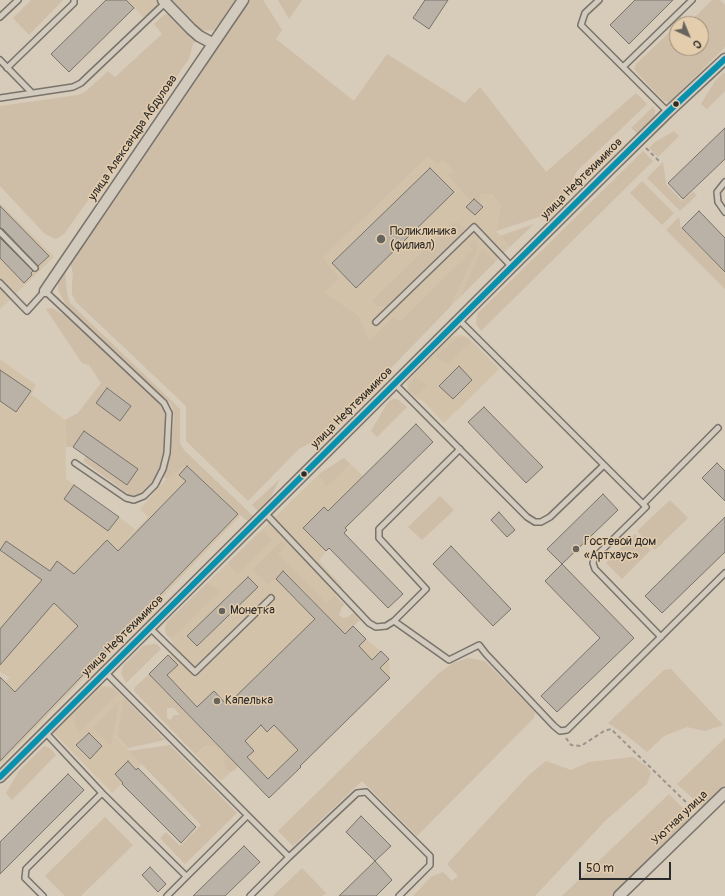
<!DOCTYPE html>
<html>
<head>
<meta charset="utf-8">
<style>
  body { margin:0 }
  #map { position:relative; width:725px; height:896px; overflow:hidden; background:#d7cbba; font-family:Pangolin,sans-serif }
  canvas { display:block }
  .north { position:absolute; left:669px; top:16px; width:40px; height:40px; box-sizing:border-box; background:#e4cdad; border:1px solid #9a8c79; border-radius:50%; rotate:136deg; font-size:11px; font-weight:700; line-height:16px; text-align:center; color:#2b2b2b }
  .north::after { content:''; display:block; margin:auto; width:14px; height:18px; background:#67635d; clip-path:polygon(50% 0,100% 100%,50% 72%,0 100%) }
  .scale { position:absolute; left:579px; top:862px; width:92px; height:18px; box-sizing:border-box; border:2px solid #2b2b2b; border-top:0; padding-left:5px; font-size:12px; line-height:14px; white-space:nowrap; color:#2b2b2b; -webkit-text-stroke:3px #e4cdad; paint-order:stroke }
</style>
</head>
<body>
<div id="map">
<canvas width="725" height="896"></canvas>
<div class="north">С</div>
<div class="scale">50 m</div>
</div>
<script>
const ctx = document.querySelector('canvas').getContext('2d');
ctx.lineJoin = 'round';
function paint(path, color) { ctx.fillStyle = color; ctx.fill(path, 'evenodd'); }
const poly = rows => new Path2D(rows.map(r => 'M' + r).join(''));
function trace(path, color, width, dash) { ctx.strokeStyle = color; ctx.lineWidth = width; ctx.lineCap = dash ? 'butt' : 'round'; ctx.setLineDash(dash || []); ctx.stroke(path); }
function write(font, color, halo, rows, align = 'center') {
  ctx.font = font + ' Pangolin,sans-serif'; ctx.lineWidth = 3; ctx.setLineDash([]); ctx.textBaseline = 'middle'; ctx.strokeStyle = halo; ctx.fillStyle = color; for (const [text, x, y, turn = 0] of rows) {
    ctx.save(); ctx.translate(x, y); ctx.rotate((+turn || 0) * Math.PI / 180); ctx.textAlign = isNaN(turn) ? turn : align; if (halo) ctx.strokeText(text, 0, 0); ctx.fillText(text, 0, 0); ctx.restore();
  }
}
paint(poly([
  [126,0,163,0,144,18],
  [428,156,442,160,454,171,448,177,474,199,481,194,490,194,501,206,496,231,510,247,449,308,387,372,369,341,359,316,324,292,323,258],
  [0,203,54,257,0,309],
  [461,335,469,338,499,369,444,423,423,401,415,397,408,391,407,383,408,381,449,339,454,336],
  [0,359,36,385,31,394,65,420,66,479,135,529,127,539,148,517,140,509,166,479,187,465,241,515,0,765,0,688,10,677,0,672],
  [344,458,363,476,328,511,347,530,326,551,319,561,343,587,326,603,277,554,252,570,268,585,283,571,345,634,353,626,366,639,381,651,389,659,390,678,269,798,238,766,221,781,194,753,197,754,206,745,219,746,149,674,175,649,171,639,166,634,165,628,167,622,319,474],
  [101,686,108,686,113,687,124,698,117,737,142,764,112,793,53,732,96,689]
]), '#d2c2aa');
paint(poly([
  [31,0,63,0,29,35,13,18],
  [171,0,235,0,215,30,202,31],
  [250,0,263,0,282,30,276,39,354,101,387,54,465,103,480,87,546,172,636,93,647,104,577,171,565,194,542,216,496,231,501,206,491,194,481,194,479,203,474,199,471,201,448,176,454,171,442,160,437,164,428,156,323,258,339,279,324,292,359,316,369,341,393,318,400,322,468,255,464,250,469,254,473,250,469,245,474,240,479,246,449,308,387,372,325,435,299,449,248,501,186,441,186,406,76,302,72,294,72,285,73,273,70,263,103,218,199,77,241,9],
  [278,0,302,0,289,19],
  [712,0,720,0,725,5,725,47,673,99,668,102,663,100,636,72,634,68,637,63,675,27,677,29,677,48,701,48,701,24,688,24],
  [165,14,169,15,196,41,193,44,189,59,64,234,56,239,45,234,0,186,0,106,78,95,85,92,108,71,115,77,162,34,154,24],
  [723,73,725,73,725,91,707,109,701,104,715,81],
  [653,107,655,111,654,119,638,134,631,128],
  [674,131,679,136,658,157,649,148,655,142],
  [643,151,653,161,481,331,476,324,477,314],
  [663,162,666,184,682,201,693,192,697,195,680,211,647,178],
  [642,181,674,213,662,225,630,193],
  [679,217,681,228,725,273,725,289,666,230],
  [452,223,459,223,465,229,386,306,377,306,372,301],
  [534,224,510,247,500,236],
  [482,248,495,262,461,296],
  [65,269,67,293,70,303,180,409,180,443,184,450,253,516,247,521,187,465,166,479,163,477,168,464,174,419,172,406,169,402,68,308,58,290,58,281],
  [52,308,69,318,158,402,164,410,166,425,164,449,158,473,155,480,141,493,135,496,130,495,83,461,86,456,84,431,73,447,66,447,65,420,78,413,101,383,89,365,82,363,46,309],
  [107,388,131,406,120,420,97,403],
  [462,337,466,338,471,342,448,364,435,357,456,339],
  [415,377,427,386,418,394,415,395,409,389,410,384],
  [393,399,397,399,407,407,377,437,371,431,388,402],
  [344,458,350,464,326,487,319,474],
  [280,479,268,502,258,511,252,505],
  [440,496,454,510,422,540,408,527],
  [670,500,688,518,655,550,637,531],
  [264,531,272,540,237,574,228,563,259,532],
  [635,534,651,550,622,579,606,563],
  [281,541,286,545,278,554,326,603,335,595,345,605,342,607,339,615,343,618,348,617,353,613,360,620,345,634,284,572,268,585,252,570],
  [207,583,220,591,171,639,166,634,165,628,167,622],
  [152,644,157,644,161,649,126,683,121,673,123,666,143,646],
  [468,658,485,661,535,712,534,718,417,836,362,781,293,846,278,831,438,674,453,663],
  [671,669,723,725,705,731,687,727,664,736,647,752,626,735,608,723,664,670],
  [149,674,199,726,219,747,206,745,196,754,194,753,134,691,134,688],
  [167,708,174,708,179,714,178,715,174,715,170,720,167,718],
  [104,687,113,689,118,694,80,732,76,727,74,719,76,713,97,693],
  [124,698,165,740,128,748,117,736],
  [119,701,111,746,93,727],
  [725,738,725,785,702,807,677,784],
  [170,745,237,813,185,864,160,838,166,832,180,846,201,825,129,751],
  [44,746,50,748,56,755,12,800,6,793,19,771],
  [225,753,238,766,235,770,230,772,226,769,223,760],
  [633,757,646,766,651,773,647,784,605,821,535,896,413,896,431,877,443,872,452,881,458,876,447,864,528,776,546,761,571,770,589,762],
  [669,794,692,817,611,896,562,896],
  [105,817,133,845,81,896,65,896,45,876],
  [302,868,326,893,322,896,273,896]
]), '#cebda7');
const building = poly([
  [106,0,126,0,134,8,69,72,51,54,106,0],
  [425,0,448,0,429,29,413,18,425,0],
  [635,0,673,0,629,44,610,25,635,0],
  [725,128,725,159,683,199,668,183,725,128],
  [430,168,454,192,356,288,332,263,430,168],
  [474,199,483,207,475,215,466,207,474,199],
  [0,206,49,256,38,266,3,229,0,228,0,206],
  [699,211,725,238,725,272,682,228,699,211],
  [0,238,33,271,31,273,32,275,24,283,0,258,0,238],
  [459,366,472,380,453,399,439,386,459,366],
  [0,370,31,391,16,412,0,401,0,370],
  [107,388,131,406,120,421,96,403,107,388],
  [484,407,543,467,526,483,468,422,484,407],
  [416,424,433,442,345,528,347,530,344,533,403,594,388,608,329,548,326,551,303,528,324,507,328,511,416,424],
  [84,431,138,469,127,485,73,447,84,431],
  [717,463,725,471,725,501,702,478,717,463],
  [187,466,238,514,0,761,0,677,15,692,78,626,54,603,0,665,0,629,42,580,0,550,6,541,50,571,57,561,74,574,107,540,118,551,186,481,179,475,187,466],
  [74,485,119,517,108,531,64,499,74,485],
  [603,494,618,510,562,564,547,549,603,494],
  [499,512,515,530,507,537,491,520,499,512],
  [725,517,725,552,662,613,645,596,725,517],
  [451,546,511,609,493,626,433,564,451,546],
  [562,564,634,638,557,712,541,696,600,638,545,581,562,564],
  [283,571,345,634,353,626,366,639,359,646,372,660,381,651,389,659,380,668,390,678,300,766,301,767,269,798,149,674,168,655,178,665,167,675,197,707,214,691,227,705,315,619,276,579,283,571],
  [261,725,267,732,274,725,298,750,268,779,247,757,254,751,245,741,261,725],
  [248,577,258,587,197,646,187,636,248,577],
  [89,733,102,746,90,759,76,745,89,733],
  [128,761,136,770,138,768,196,827,181,843,122,784,123,783,115,774,128,761],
  [68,774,84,790,0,874,0,842,68,774],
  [361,816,391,846,375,861,346,832,361,816],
  [244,846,260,862,225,896,193,896,244,846],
  [375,861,392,880,376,896,339,896,375,861],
  [150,867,166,884,158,892,142,875,150,867]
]);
paint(building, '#bab2a6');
trace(building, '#78736b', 1);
const lane = poly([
  [599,0,585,13,581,25,668,112],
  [0,17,18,0],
  [0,60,32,93],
  [623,67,692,0],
  [7,68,74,3,74,0],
  [0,98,73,87,81,83,165,3],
  [725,182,717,192,718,202,725,212],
  [0,232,35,268],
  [0,283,27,311,45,291,164,403,169,413,167,453,163,469,155,485,144,496,134,500,126,498,75,463],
  [459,320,646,507,595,557,593,563,595,569,661,637],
  [376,322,474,227,512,267],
  [395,384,527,517,535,522,541,522,550,517,604,465],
  [643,504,718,428],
  [265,513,369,623,376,627,386,626,394,621,426,589,379,538,379,529,460,449],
  [394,621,449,660,479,645,486,654,554,726,560,731,567,730,725,573],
  [150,628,195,672,271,598],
  [105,672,289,857,250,896],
  [45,732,102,793,186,876],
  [289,857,357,793,366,792,430,856,430,865,399,896],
  [43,896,25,878,26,869,102,793],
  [167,896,247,816]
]);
const street = poly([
  [163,0,191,29,199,36,212,43],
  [45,291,243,0],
  [0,777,608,171,668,112,725,59],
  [619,896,725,793]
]);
trace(lane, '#78736b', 8);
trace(street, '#78736b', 13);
trace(poly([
  [646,148,659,161],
  [566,738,571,745,581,746,604,731,611,729,693,809]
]), '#9a948c', 2, [4, 3]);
trace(lane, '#d3cabe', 5);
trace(street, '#d3cabe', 10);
trace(poly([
  [0,777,608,171,668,112,725,59]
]), '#0990ad', 6);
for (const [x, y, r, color] of [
  [676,104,3.5,"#2b2b2b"],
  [381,239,5,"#67635d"],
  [304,474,3.5,"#2b2b2b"],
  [576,549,4,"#67635d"],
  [222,611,4,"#67635d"],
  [217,701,4,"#67635d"]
]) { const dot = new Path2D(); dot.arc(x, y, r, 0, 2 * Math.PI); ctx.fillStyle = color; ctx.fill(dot); trace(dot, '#e4cdad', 1.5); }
write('12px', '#2b2b2b', '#e4cdad', [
  ["улица Александра Абдулова",133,138,-56],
  ["улица Нефтехимиков",582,179,-45],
  ["улица Нефтехимиков",352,408,-45],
  ["улица Нефтехимиков",123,636,-45],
  ["Уютная улица",680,818,-44]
]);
write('12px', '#2b2b2b', '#e4cdad', [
  ["Поликлиника",390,232],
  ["(филиал)",390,246],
  ["Гостевой дом",584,542],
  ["«Артхаус»",584,556],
  ["Монетка",230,611],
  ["Капелька",225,701]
], 'left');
</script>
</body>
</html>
